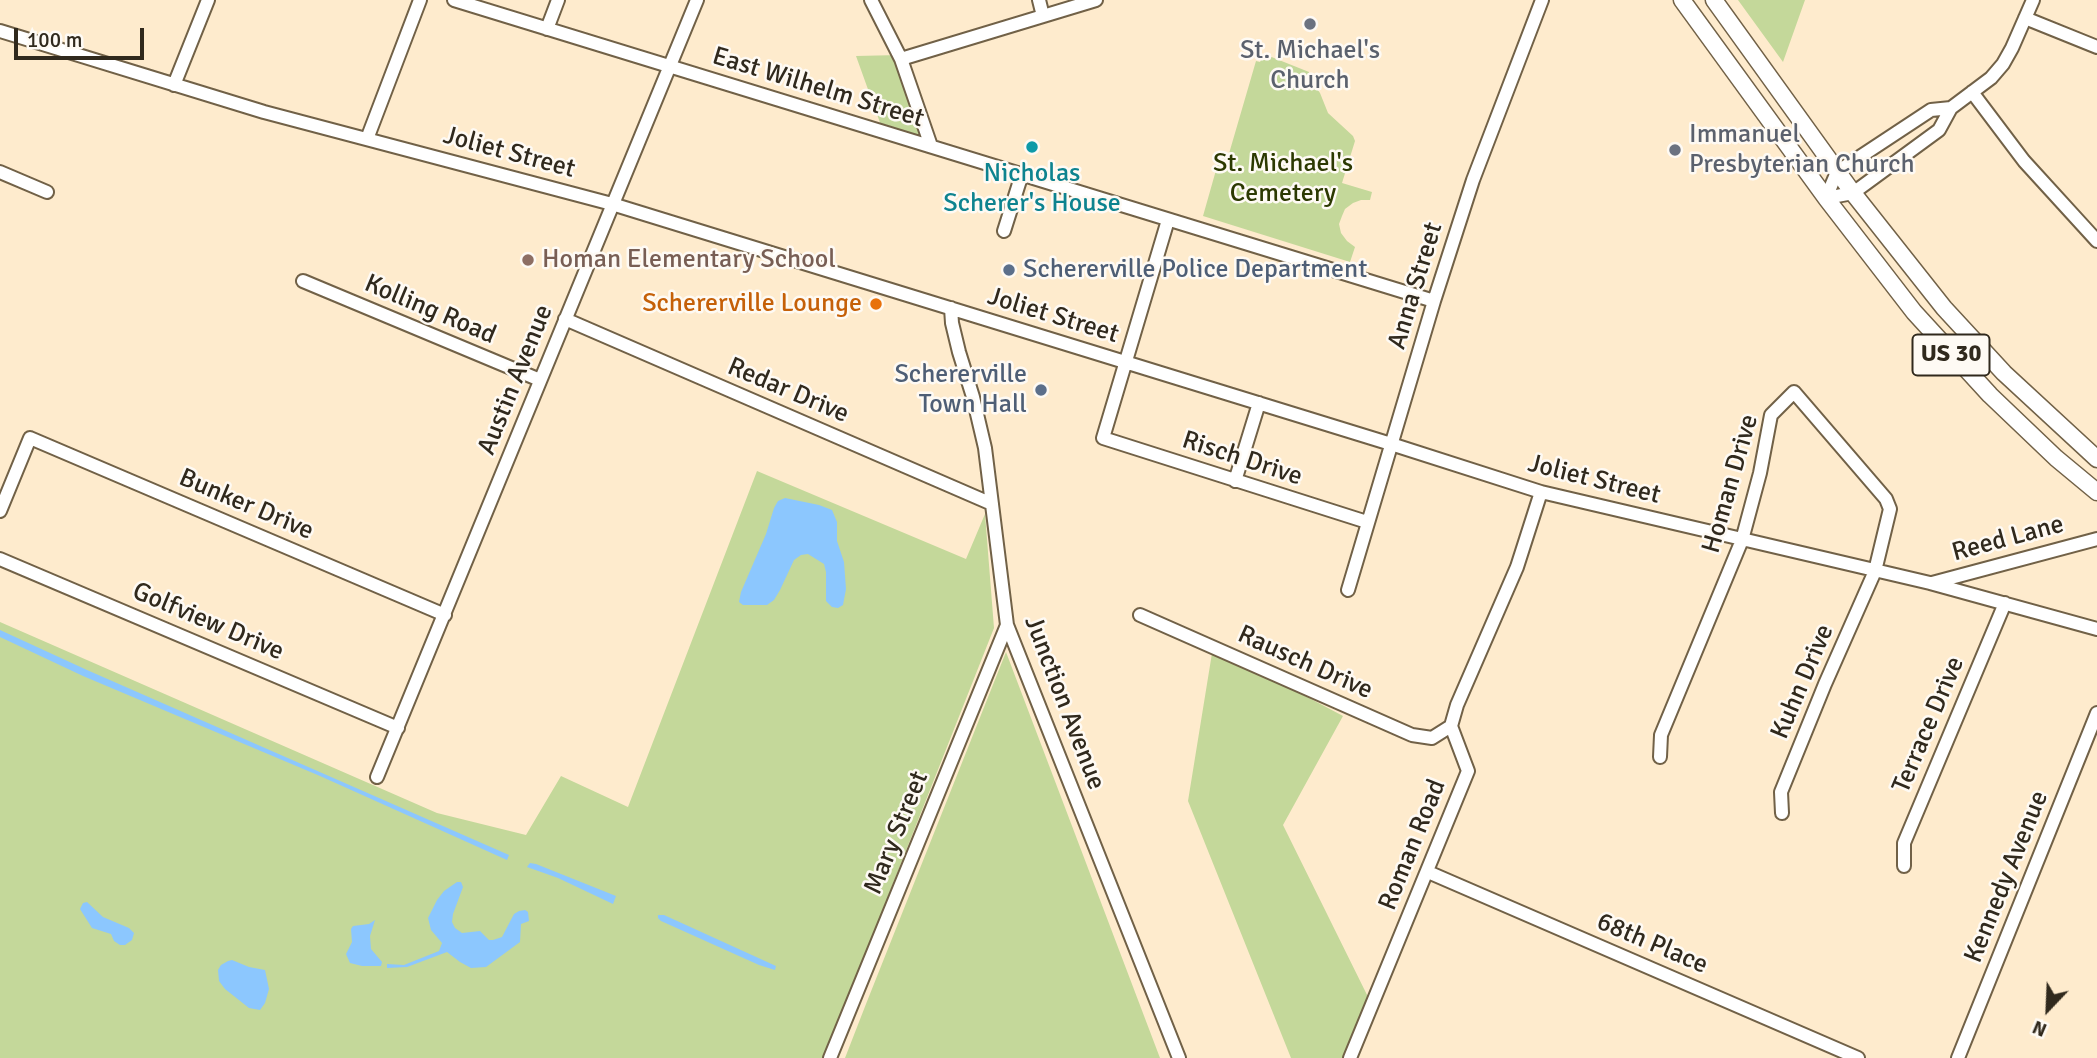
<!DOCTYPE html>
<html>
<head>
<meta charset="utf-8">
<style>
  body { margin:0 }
  #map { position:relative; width:2097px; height:1058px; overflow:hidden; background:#feebcd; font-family:Signika,sans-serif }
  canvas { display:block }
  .north { position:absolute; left:2013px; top:974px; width:70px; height:70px; -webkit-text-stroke:5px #fefaf4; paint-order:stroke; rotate:203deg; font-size:19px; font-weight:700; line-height:28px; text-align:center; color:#30291d }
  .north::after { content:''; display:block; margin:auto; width:24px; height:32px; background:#30291d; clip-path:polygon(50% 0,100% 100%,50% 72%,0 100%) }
  .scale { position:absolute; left:14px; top:28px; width:130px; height:32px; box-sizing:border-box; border:4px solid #30291d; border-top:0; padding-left:9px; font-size:21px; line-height:24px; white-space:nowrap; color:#30291d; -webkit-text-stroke:5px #fefaf4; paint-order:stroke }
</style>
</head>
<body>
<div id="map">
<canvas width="2097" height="1058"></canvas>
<div class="north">N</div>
<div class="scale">100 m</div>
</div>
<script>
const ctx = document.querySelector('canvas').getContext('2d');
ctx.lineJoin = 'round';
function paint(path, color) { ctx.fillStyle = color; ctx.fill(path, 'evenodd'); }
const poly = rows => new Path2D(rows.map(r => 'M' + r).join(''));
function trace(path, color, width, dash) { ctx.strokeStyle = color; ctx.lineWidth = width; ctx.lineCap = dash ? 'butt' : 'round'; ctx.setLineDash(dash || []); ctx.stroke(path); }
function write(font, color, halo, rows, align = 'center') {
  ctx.font = font + ' Signika,sans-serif'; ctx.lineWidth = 5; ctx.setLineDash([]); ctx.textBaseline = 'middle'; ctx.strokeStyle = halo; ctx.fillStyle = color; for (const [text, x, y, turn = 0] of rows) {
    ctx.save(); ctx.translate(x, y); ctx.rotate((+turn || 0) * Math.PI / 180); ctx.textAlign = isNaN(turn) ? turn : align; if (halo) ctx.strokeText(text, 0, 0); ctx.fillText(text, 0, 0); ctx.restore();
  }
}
paint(poly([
  [1738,0,1805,0,1783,62],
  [1264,54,1309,72,1309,78,1320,93,1328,113,1353,136,1355,141,1342,183,1372,192,1370,200,1361,200,1353,203,1345,209,1342,216,1339,224,1341,233,1347,241,1355,247,1350,262,1203,216,1220,156,1228,157,1256,61,1260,62],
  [899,55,931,146,883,131,856,56],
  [757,471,966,559,985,514,994,628,824,1058,0,1058,0,622,437,813,526,835,561,776,628,807],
  [1213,647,1343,716,1283,825,1372,1005,1350,1058,1291,1058,1188,801],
  [1006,652,1160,1058,845,1058,866,1004]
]), '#c4d89a');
paint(poly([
  [785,498,819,505,832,510,837,522,837,541,844,562,846,589,843,605,838,608,832,607,826,601,826,572,824,564,808,554,801,555,794,560,780,590,774,600,767,605,743,605,739,602,741,592,766,534,774,508,778,501],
  [0,630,87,670,509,855,507,860,320,776,83,676,0,637],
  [530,863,536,864,616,896,613,904,558,878,527,867],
  [457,882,461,882,463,887,453,914,452,922,455,928,462,933,480,931,489,940,493,940,502,937,514,914,519,911,525,910,528,912,529,921,521,924,520,942,486,967,471,968,460,962,447,952,407,967,387,968,387,964,404,965,439,951,442,943,431,930,428,918,437,900,444,891],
  [87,902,103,917,129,928,134,933,132,940,125,945,120,945,114,941,111,934,92,928,80,909,83,903],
  [658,915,664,915,776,966,775,970,759,965,661,921,658,918],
  [375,920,370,936,371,949,382,962,381,966,362,966,350,963,346,954,352,942,351,929,353,926,369,924],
  [232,960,249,967,265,970,269,989,265,1003,260,1010,249,1008,225,989,219,981,218,970,221,965,228,961]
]), '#8cc7fe');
const minor = poly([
  [454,0,1434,301],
  [871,0,901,59,931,146],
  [1039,0,1043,16],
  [2025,18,2097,47],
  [547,29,558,0],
  [0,31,264,112,612,204,1391,444,1541,492,1930,583,2097,629],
  [901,59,1096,0],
  [174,85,208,0],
  [1972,92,2024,161,2097,241],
  [367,139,420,0],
  [0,172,47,192],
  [1826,198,1853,193,1939,130,1951,108,1991,78,2003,64,2012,48,2033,0],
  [1826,198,1837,172,1931,110,1951,108],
  [1168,220,1103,438,1367,522],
  [1004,231,1022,174],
  [303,281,540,380],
  [951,308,952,323,959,352,973,397,985,448,1007,625,1179,1058],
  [565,319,992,504],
  [1235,481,1259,403],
  [0,511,30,438,445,615],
  [0,559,398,728],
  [1932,583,2097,539],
  [1348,590,1434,301,1473,180,1542,0],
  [1140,615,1412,735,1432,738,1451,726],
  [1660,757,1661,735,1742,540,1760,473,1771,415,1794,392,1886,499,1890,509,1875,571,1825,684,1781,792,1782,813],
  [377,777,697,0],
  [1904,866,1904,843,2005,603],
  [1428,872,1858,1058],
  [830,1058,1007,625],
  [1350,1058,1468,771,1451,726,1457,705,1517,567,1541,492],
  [1958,1058,2097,713]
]);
const major = poly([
  [1682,0,1826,198,1914,312,1990,395,2056,458,2097,492],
  [1714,0,1853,193,1944,308,2004,373,2097,459]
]);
trace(minor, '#716147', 16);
trace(major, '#716147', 19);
trace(minor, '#fff', 12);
trace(major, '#fff', 16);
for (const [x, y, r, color] of [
  [1310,24,7,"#6b7280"],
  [1032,147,7,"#0f9aa8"],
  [1675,150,7,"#6b7280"],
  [528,260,7,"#8d6e63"],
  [1009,270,7,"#5c6f8a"],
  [876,304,7,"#e8710a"],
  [1041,390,7,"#5c6f8a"]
]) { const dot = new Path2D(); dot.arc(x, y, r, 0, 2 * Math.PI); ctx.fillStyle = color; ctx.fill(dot); trace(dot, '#fefaf4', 2.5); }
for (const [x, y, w] of [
  [1951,355,77]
]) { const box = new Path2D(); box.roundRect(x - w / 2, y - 20.5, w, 41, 5); ctx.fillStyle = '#fefaf4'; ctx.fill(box); trace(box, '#30291d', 2); }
write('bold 24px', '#30291d', null, [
  ["US 30",1951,355]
]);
write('26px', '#5b616d', '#fefaf4', [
  ["St. Michael's",1310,51],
  ["Church",1310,81],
  ["Immanuel",1689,135,"left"],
  ["Presbyterian Church",1689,165,"left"]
]);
write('26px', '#30291d', '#fefaf4', [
  ["East Wilhelm Street",818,88,17],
  ["Joliet Street",509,153,15],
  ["Anna Street",1416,286,-73],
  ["Kolling Road",430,310,23],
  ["Joliet Street",1053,316,17],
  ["Austin Avenue",516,380,-68],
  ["Redar Drive",788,391,23],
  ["Risch Drive",1242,459,18],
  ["Joliet Street",1594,480,14],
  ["Homan Drive",1731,484,-74],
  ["Bunker Drive",246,505,23],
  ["Reed Lane",2008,539,-15],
  ["Golfview Drive",208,622,23],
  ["Rausch Drive",1305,663,24],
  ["Kuhn Drive",1803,682,-67],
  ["Junction Avenue",1064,703,69],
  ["Terrace Drive",1929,725,-67],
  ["Mary Street",897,833,-68],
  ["Roman Road",1413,845,-68],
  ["Kennedy Avenue",2007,877,-68],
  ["68th Place",1652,944,23]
]);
write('26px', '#2c3901', '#fefaf4', [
  ["St. Michael's",1283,164],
  ["Cemetery",1283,194]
]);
write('26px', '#0d838f', '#fefaf4', [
  ["Nicholas",1032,174],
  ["Scherer's House",1032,204]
]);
write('26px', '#785e54', '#fefaf4', [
  ["Homan Elementary School",542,260]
], 'left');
write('26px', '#4e5e75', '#fefaf4', [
  ["Schererville Police Department",1023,270],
  ["Schererville",1027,375,"right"],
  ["Town Hall",1027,405,"right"]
], 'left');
write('26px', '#c56008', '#fefaf4', [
  ["Schererville Lounge",862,304]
], 'right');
</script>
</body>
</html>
